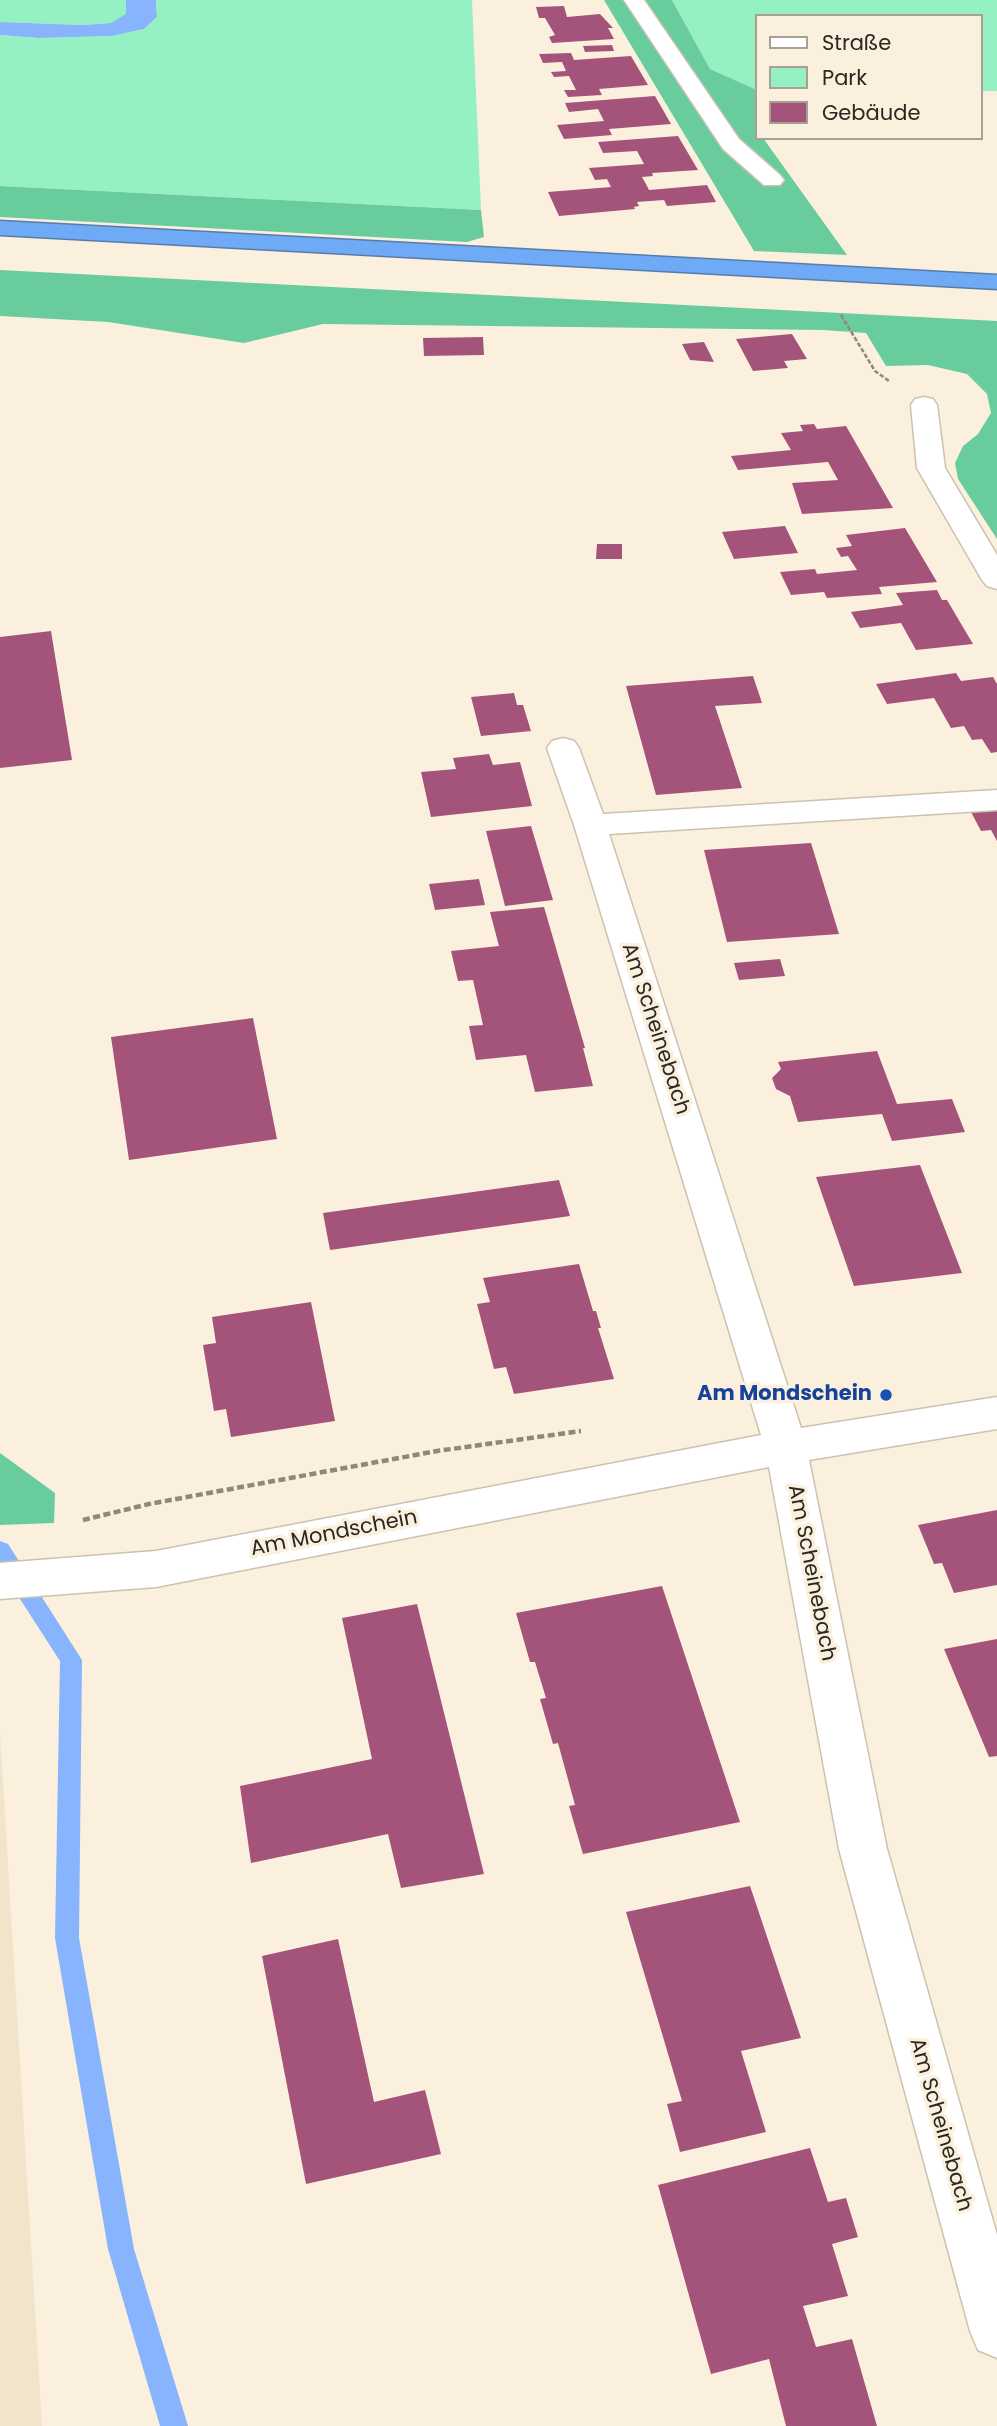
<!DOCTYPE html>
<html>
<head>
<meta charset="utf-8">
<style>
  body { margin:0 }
  #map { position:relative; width:997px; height:2426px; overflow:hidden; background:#fbf0de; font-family:Poppins,sans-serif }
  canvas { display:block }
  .legend { position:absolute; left:755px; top:14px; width:228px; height:126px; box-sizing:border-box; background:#fbf0de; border:2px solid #a8a092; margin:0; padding:9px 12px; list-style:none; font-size:21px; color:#2b2821 }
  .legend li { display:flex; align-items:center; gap:14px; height:35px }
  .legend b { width:35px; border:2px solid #a8a092 }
</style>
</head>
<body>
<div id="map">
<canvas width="997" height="2426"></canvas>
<ul class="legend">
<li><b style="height:9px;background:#fff"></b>Straße</li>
<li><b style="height:19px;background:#95f0c2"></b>Park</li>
<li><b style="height:19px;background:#a4537b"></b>Gebäude</li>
</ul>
</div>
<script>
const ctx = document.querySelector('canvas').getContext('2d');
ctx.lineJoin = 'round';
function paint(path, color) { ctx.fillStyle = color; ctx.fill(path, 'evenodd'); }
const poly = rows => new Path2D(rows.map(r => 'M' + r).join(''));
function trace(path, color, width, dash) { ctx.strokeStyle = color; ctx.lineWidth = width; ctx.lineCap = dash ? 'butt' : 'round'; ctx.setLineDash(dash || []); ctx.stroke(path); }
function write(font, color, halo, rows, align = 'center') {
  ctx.font = font + ' Poppins,sans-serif'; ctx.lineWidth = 7; ctx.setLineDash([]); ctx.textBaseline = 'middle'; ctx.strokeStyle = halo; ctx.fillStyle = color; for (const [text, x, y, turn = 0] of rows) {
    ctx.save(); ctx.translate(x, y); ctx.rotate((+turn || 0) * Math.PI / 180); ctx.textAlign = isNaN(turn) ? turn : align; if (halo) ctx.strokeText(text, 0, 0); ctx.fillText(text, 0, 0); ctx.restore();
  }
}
paint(poly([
  [0,1733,42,2426,0,2426]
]), '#f2e3cb');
paint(poly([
  [0,0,126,0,126,15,111,23,82,25,0,22],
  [156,0,472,0,481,210,0,186,0,35,39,38,112,36,144,29,157,17],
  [672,0,997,0,997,91,981,91,981,16,757,16,757,90,710,69]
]), '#95f0c2');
paint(poly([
  [604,0,672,0,710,69,757,90,757,138,763,138,847,255,754,251],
  [0,186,481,210,484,237,467,242,0,217],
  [0,270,997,321,997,539,958,479,955,463,963,446,978,434,991,413,987,394,967,374,928,365,886,366,866,333,823,330,323,324,244,343,108,322,0,316],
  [0,1453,55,1493,54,1523,0,1525]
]), '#69cc9d');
paint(poly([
  [126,0,156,0,157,17,144,29,112,36,39,38,0,35,0,22,82,25,111,23,126,14]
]), '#87b4fd');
paint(poly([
  [0,1541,8,1544,82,1660,79,1938,134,2249,188,2426,160,2426,108,2249,55,1938,60,1661,0,1568,0,1541]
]), '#87b4fd');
paint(poly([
  [564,6,567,17,600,14,613,28,608,28,614,39,552,43,549,37,555,35,545,18,539,18,536,7],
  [612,45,614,51,585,52,583,46],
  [571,53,574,60,631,56,648,85,599,89,602,95,568,97,564,90,576,90,569,76,554,77,551,72,566,71,562,62,543,63,539,54],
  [655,96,671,124,609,129,612,135,564,139,557,125,604,121,598,109,569,112,565,103],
  [678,136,698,170,652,173,653,176,642,177,646,184,649,190,707,185,716,202,667,206,664,200,637,202,639,206,634,207,635,209,559,216,548,192,611,187,607,179,595,180,589,168,644,164,637,151,603,153,598,142],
  [792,334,807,359,784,361,788,368,753,371,736,339],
  [483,337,484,355,424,356,423,338],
  [704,342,714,362,690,360,682,344],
  [814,424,817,429,846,426,893,508,802,514,792,483,838,480,828,462,738,470,731,456,791,450,781,433,803,431,800,425],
  [785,526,798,553,734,559,722,532],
  [905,528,937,582,879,587,882,594,827,598,824,592,791,595,780,572,815,569,817,574,857,570,848,556,841,557,836,548,852,546,846,535],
  [597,544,622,544,622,559,596,559],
  [937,590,942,600,947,600,973,644,916,650,901,623,860,628,851,612,903,605,896,593],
  [51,631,72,760,0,768,0,637],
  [956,673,961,681,993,677,997,684,997,752,991,753,982,739,972,740,964,726,951,728,934,698,887,704,876,684],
  [753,676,762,703,715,706,742,788,656,795,626,686],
  [514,693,517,705,523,705,531,731,481,736,471,697],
  [489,754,493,765,520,762,532,806,431,817,421,772,456,769,453,758],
  [997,810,997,841,991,830,981,831,971,812],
  [531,826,553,900,505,906,486,831],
  [811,843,839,934,727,942,704,850],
  [479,879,485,905,435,910,429,884],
  [544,907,585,1048,583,1048,593,1086,535,1092,526,1055,476,1060,469,1026,483,1025,473,980,458,981,451,951,499,946,490,912],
  [780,959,785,976,739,980,734,963],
  [253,1018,277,1139,129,1160,111,1037],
  [877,1051,897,1104,952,1099,965,1132,892,1141,882,1114,798,1122,790,1096,776,1089,772,1078,781,1069,778,1062],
  [920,1165,962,1273,854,1286,816,1177],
  [559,1180,570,1216,330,1250,323,1213],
  [579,1264,593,1311,596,1311,601,1328,598,1328,614,1379,514,1394,506,1367,494,1369,477,1304,490,1302,483,1278],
  [311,1302,335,1421,231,1437,226,1409,214,1411,203,1345,216,1343,212,1317],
  [997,1510,997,1585,954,1593,942,1563,934,1564,918,1525],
  [662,1586,740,1822,583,1854,569,1806,575,1805,558,1743,553,1744,540,1699,546,1698,535,1662,530,1662,516,1613],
  [417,1604,484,1874,401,1888,388,1834,251,1863,240,1786,372,1759,342,1618],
  [997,1639,997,1756,989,1757,944,1649],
  [750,1886,801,2038,741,2051,766,2132,680,2152,667,2104,682,2101,626,1912],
  [338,1939,374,2102,425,2090,441,2154,306,2184,262,1956],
  [810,2148,828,2202,846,2198,858,2237,832,2244,848,2296,803,2306,816,2347,852,2339,877,2426,786,2426,769,2359,711,2374,658,2185]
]), '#a4537b');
const street = poly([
  [624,0,644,0,739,139,780,175,784,180,780,185,764,185,723,149,624,0],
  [924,397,933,399,937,405,945,468,997,555,997,589,987,586,982,580,917,468,911,405,915,399,924,397],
  [563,738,574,741,579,748,603,814,997,790,997,810,609,834,801,1428,997,1397,997,1429,809,1460,887,1849,997,2235,997,2358,978,2350,970,2331,839,1849,769,1467,156,1587,0,1599,0,1563,156,1551,761,1435,574,825,547,748,552,741,563,738]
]);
const highway = poly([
  [0,221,997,275,997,289,0,235,0,221]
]);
trace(street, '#ccc2b0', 3);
trace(highway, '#577cab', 3);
trace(poly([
  [841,315,875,371,889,381]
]), '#8e877b', 2.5, [4.5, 2]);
trace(poly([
  [83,1520,149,1504,437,1451,581,1431]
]), '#8e877b', 4.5, [7, 3.5]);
paint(street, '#fff');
paint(highway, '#6faaf6');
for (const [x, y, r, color] of [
  [886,1395,7,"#1a4fb4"]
]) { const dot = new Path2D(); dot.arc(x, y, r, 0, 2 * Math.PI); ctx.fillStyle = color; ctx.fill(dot); trace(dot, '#fbf0de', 2.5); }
write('21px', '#2b2821', '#fbf0de', [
  ["Am Scheinebach",655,1029,72],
  ["Am Mondschein",334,1534,-11],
  ["Am Scheinebach",811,1573,79],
  ["Am Scheinebach",940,2125,74]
]);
write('bold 21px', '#164399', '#fbf0de', [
  ["Am Mondschein",872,1395]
], 'right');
</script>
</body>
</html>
